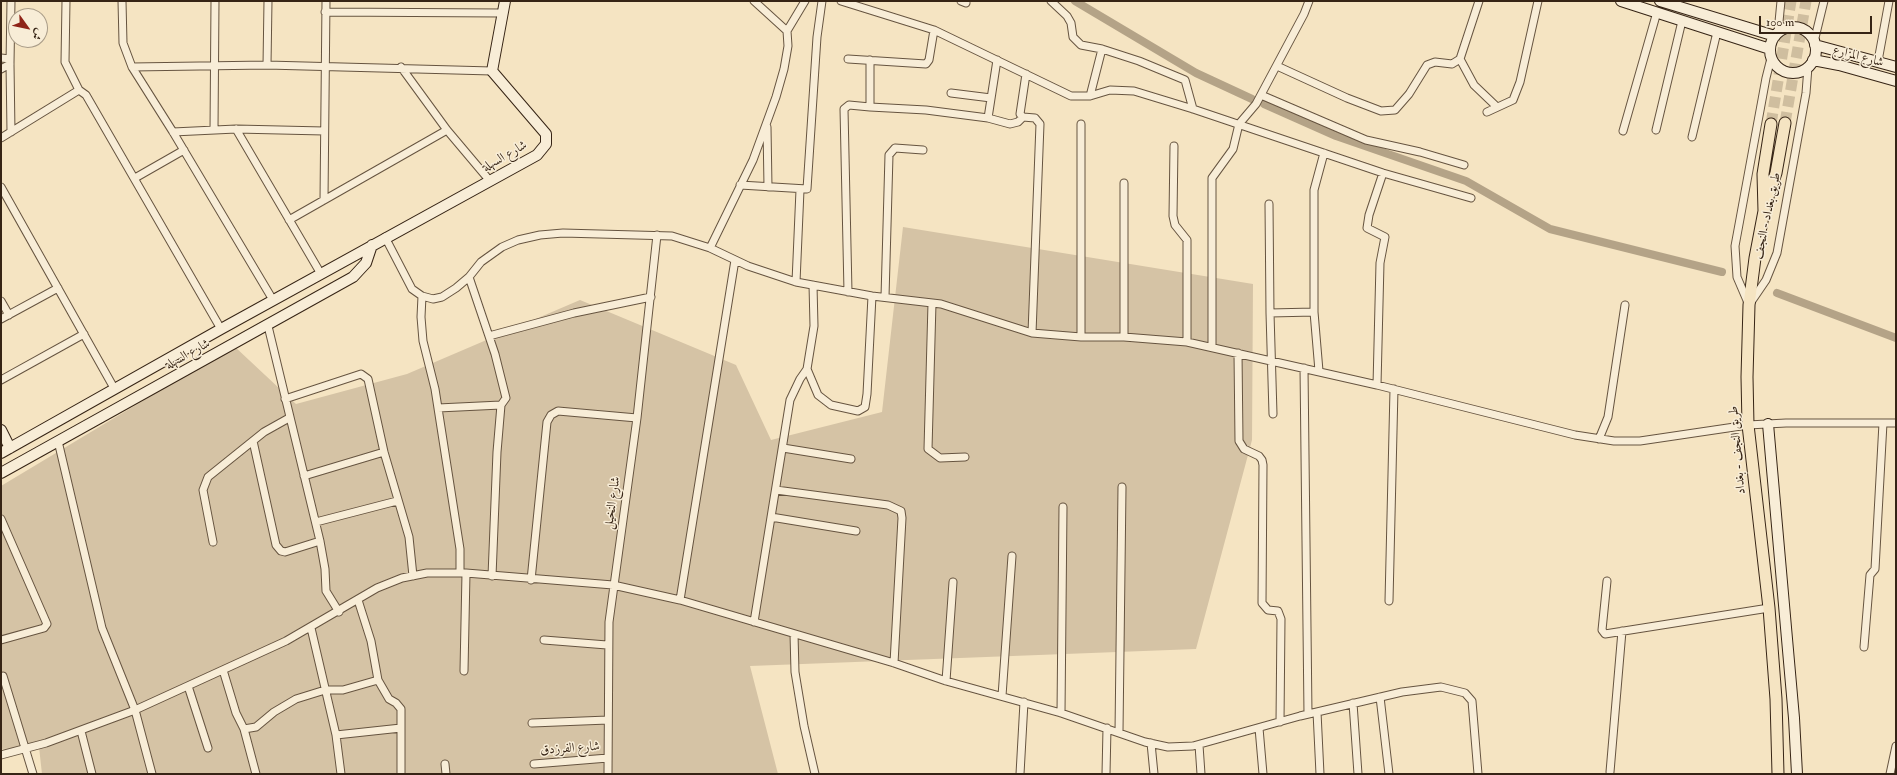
<!DOCTYPE html>
<html>
<head>
<meta charset="utf-8">
<style>
  body { margin:0 }
  #map { position:relative; width:1897px; height:775px; overflow:hidden; background:#f5e4c2; font-family:"IM FELL Double Pica",Amiri,serif }
  canvas { display:block }
  .frame { position:absolute; inset:0; border:2px solid #362415; pointer-events:none }
  .north { position:absolute; left:8px; top:8px; width:40px; height:40px; box-sizing:border-box; background:#f8edd7; border:1px solid #aa9d89; border-radius:50%; rotate:123deg; font-size:11px; font-weight:700; line-height:16px; text-align:center; color:#362415 }
  .north::after { content:''; display:block; margin:auto; width:14px; height:18px; background:#8f2418; clip-path:polygon(50% 0,100% 100%,50% 72%,0 100%) }
  .scale { position:absolute; left:1759px; top:16px; width:113px; height:18px; box-sizing:border-box; border:2px solid #362415; border-top:0; padding-left:5px; font-size:12px; line-height:14px; white-space:nowrap; color:#362415; -webkit-text-stroke:3px #f8edd7; paint-order:stroke }
</style>
</head>
<body>
<div id="map">
<canvas width="1897" height="775"></canvas>
<div class="frame"></div>
<div class="north">ش</div>
<div class="scale">100 m</div>
</div>
<script>
const ctx = document.querySelector('canvas').getContext('2d');
ctx.lineJoin = 'round';
function paint(path, color) { ctx.fillStyle = color; ctx.fill(path, 'evenodd'); }
const poly = rows => new Path2D(rows.map(r => 'M' + r).join(''));
function trace(path, color, width, dash) { ctx.strokeStyle = color; ctx.lineWidth = width; ctx.lineCap = dash ? 'butt' : 'round'; ctx.setLineDash(dash || []); ctx.stroke(path); }
function write(font, color, halo, rows, align = 'center') {
  ctx.font = font + ' "IM FELL Double Pica",Amiri,serif'; ctx.lineWidth = 3; ctx.setLineDash([]); ctx.textBaseline = 'middle'; ctx.strokeStyle = halo; ctx.fillStyle = color; for (const [text, x, y, turn = 0] of rows) {
    ctx.save(); ctx.translate(x, y); ctx.rotate((+turn || 0) * Math.PI / 180); ctx.textAlign = isNaN(turn) ? turn : align; if (halo) ctx.strokeText(text, 0, 0); ctx.fillText(text, 0, 0); ctx.restore();
  }
}
paint(poly([
  [903,227,1253,284,1252,440,1196,649,750,666,778,774,42,774,39,747,1,749,1,486,234,346,296,404,407,374,580,300,736,365,771,440,882,412]
]), '#d5c3a5');
trace(poly([
  [1075,1,1196,73,1252,99],
  [1264,104,1336,136,1466,181,1550,229,1722,272],
  [1777,293,1896,338]
]), '#b4a387', 8);
trace(poly([
  [1785,123,1806,1],
  [1771,124,1791,1]
]), '#cfbe9f', 11, [11, 5.5]);
const street = poly([
  [66,1,65,62,79,90,86,95,221,329],
  [122,1,123,43,132,67,173,132,273,300],
  [754,1,787,31],
  [841,1,934,30,1071,96,1090,96,1110,90,1134,91,1193,109,1383,173,1471,198],
  [961,1,966,3],
  [1051,1,1067,16,1071,23,1073,37,1081,45,1102,49,1139,61,1185,80,1193,109],
  [325,12,502,13],
  [1778,32,1781,1],
  [1814,42,1824,1],
  [1,58,10,59],
  [1771,58,1766,78,1735,246,1737,277,1749,305,1766,280,1777,253,1806,93,1808,67],
  [848,59,926,64,929,60,934,30],
  [1460,59,1474,85,1497,107],
  [1878,61,1889,1],
  [267,65,268,1],
  [1277,66,1347,98,1381,111,1395,110,1409,94,1427,65,1435,62,1452,64,1460,59,1479,1],
  [132,67,267,65,492,71],
  [401,67,447,130,490,181],
  [1,69,10,64],
  [1026,74,1020,114,1023,117,1035,118,1040,124,1032,333],
  [951,93,991,98],
  [1261,95,1366,140,1420,152,1464,165],
  [1090,96,1102,49],
  [870,107,926,110,988,118,1010,124,1018,122,1023,117],
  [1487,112,1513,100,1520,82,1538,1],
  [988,118,997,60],
  [767,127,768,187],
  [236,129,321,274],
  [214,130,215,1],
  [1656,130,1682,21],
  [1623,131,1657,12],
  [11,132,10,64,11,1],
  [173,132,236,129,324,131],
  [1692,137,1717,32],
  [1,138,79,90],
  [1174,146,1173,216,1175,225,1187,240,1187,342],
  [135,178,184,150],
  [740,185,807,189,817,37,822,1],
  [1,187,114,388],
  [324,200,326,1],
  [1269,204,1270,313,1273,414],
  [289,220,447,130],
  [385,237,412,289,422,296,433,299,442,297,456,288,469,277,481,262,502,247,518,240,540,235,563,233,672,236,710,248,748,266,796,282,872,296,941,304,1032,333,1081,337,1124,337,1187,342,1377,385,1575,435,1614,441,1640,441,1748,425,1786,423,1896,423],
  [710,248,753,160,776,97,784,69,788,46,787,31,805,1],
  [469,277,495,354,506,398,501,405,497,452,492,576],
  [796,282,800,190],
  [848,292,844,109,849,105,870,107,870,60],
  [422,296,421,317,423,341,435,389,460,549,460,573],
  [885,297,889,155,895,148,923,150],
  [1,301,9,315],
  [932,303,928,449,940,458,965,457],
  [1270,313,1314,312],
  [1,319,58,288],
  [268,326,320,541,325,569,326,591,339,612],
  [489,336,574,313,651,297],
  [1081,337,1081,124],
  [1124,337,1124,183],
  [1212,347,1212,178,1233,149,1239,124,1256,104,1304,14,1309,1],
  [1238,353,1239,441,1244,449,1259,456,1262,460,1263,465,1262,603,1268,610,1278,611,1281,619,1280,722],
  [1304,368,1308,714],
  [807,369,818,395,831,405,858,411,865,407,867,394,872,296],
  [1319,371,1314,312,1314,190,1324,153],
  [1,380,84,334],
  [1377,385,1380,263,1385,237,1367,228,1369,215,1383,173],
  [285,399,358,375,361,374,368,379,384,452,409,537,413,576],
  [438,408,501,405],
  [1599,439,1608,417,1625,305],
  [58,441,102,628,135,710,152,774],
  [253,441,276,545,281,551,285,552,320,541],
  [783,448,851,459],
  [304,476,384,452],
  [776,490,888,505,901,511,902,518,894,663],
  [771,517,856,531],
  [1,519,47,624,44,628,1,640],
  [316,522,397,501],
  [213,542,203,490,208,477,264,432,289,418],
  [531,580,547,422,551,415,558,411,637,418],
  [1607,581,1602,630,1605,634,1769,608],
  [680,600,735,260],
  [1389,601,1394,389],
  [754,622,790,400,800,379,807,369,814,326,813,285],
  [311,628,336,735,341,774],
  [794,634,795,672,804,726,815,774],
  [544,640,607,645],
  [1864,647,1870,575,1875,569,1883,423],
  [223,670,236,713,244,729,256,727,274,712,296,699,325,690,343,690,378,680,371,641,358,600],
  [464,671,466,573],
  [3,676,33,774],
  [378,680,389,699,396,703,401,709,401,774],
  [946,681,953,582],
  [188,686,208,748],
  [1002,696,1012,556],
  [1380,697,1389,774],
  [1353,703,1358,774],
  [1317,712,1320,774],
  [1061,713,1063,507],
  [532,723,608,720],
  [1259,728,1263,774],
  [244,729,256,774],
  [81,731,92,774],
  [1119,732,1122,487],
  [336,735,401,728],
  [1151,743,1154,774],
  [1199,745,1201,774],
  [1,755,46,743,135,710,286,641,377,588,402,578,427,573,466,573,613,585,680,600,894,663,946,681,1061,713,1145,742,1168,747,1193,746,1300,716,1402,692,1441,687,1465,693,1472,701,1478,774],
  [445,764,446,774],
  [534,764,608,758],
  [1610,772,1622,631],
  [608,774,609,622,637,418,657,235],
  [1020,774,1024,702],
  [1106,774,1107,728],
  [1890,774,1896,746]
]);
const secondary = poly([
  [1621,1,1770,49],
  [1660,1,1775,36],
  '1770 50a23 23 0 1 1 46 0a23 23 0 1 1-46 0Z',
  [1815,45,1896,67],
  [1813,60,1839,65,1896,81],
  [1768,424,1794,718,1797,774],
  [1,430,10,448],
  [1,453,221,329,537,155,546,144,546,134,492,71,505,1],
  [1,473,353,277,366,263,372,245]
]);
const primary = poly([
  [1771,124,1763,174,1764,211,1755,258,1749,305,1747,377,1748,425,1769,608,1776,699,1778,774],
  [1765,206,1776,173,1785,123]
]);
trace(street, '#665440', 9);
trace(secondary, '#362415', 12);
trace(primary, '#362415', 13);
trace(street, '#f8edd7', 7);
trace(secondary, '#f8edd7', 10);
trace(primary, '#f5e4c2', 11);
write('13px', '#362415', '#f8edd7', [
  ["شارع المزارع",1858,57,15],
  ["شارع السهلة",505,157,-30],
  ["طريق بغداد - النجف",1768,216,-78],
  ["شارع السهلة",188,355,-29],
  ["طريق النجف - بغداد",1738,450,-95],
  ["شارع النخيل",613,503,-82],
  ["شارع الفرزدق",570,749,-4]
]);
</script>
</body>
</html>
